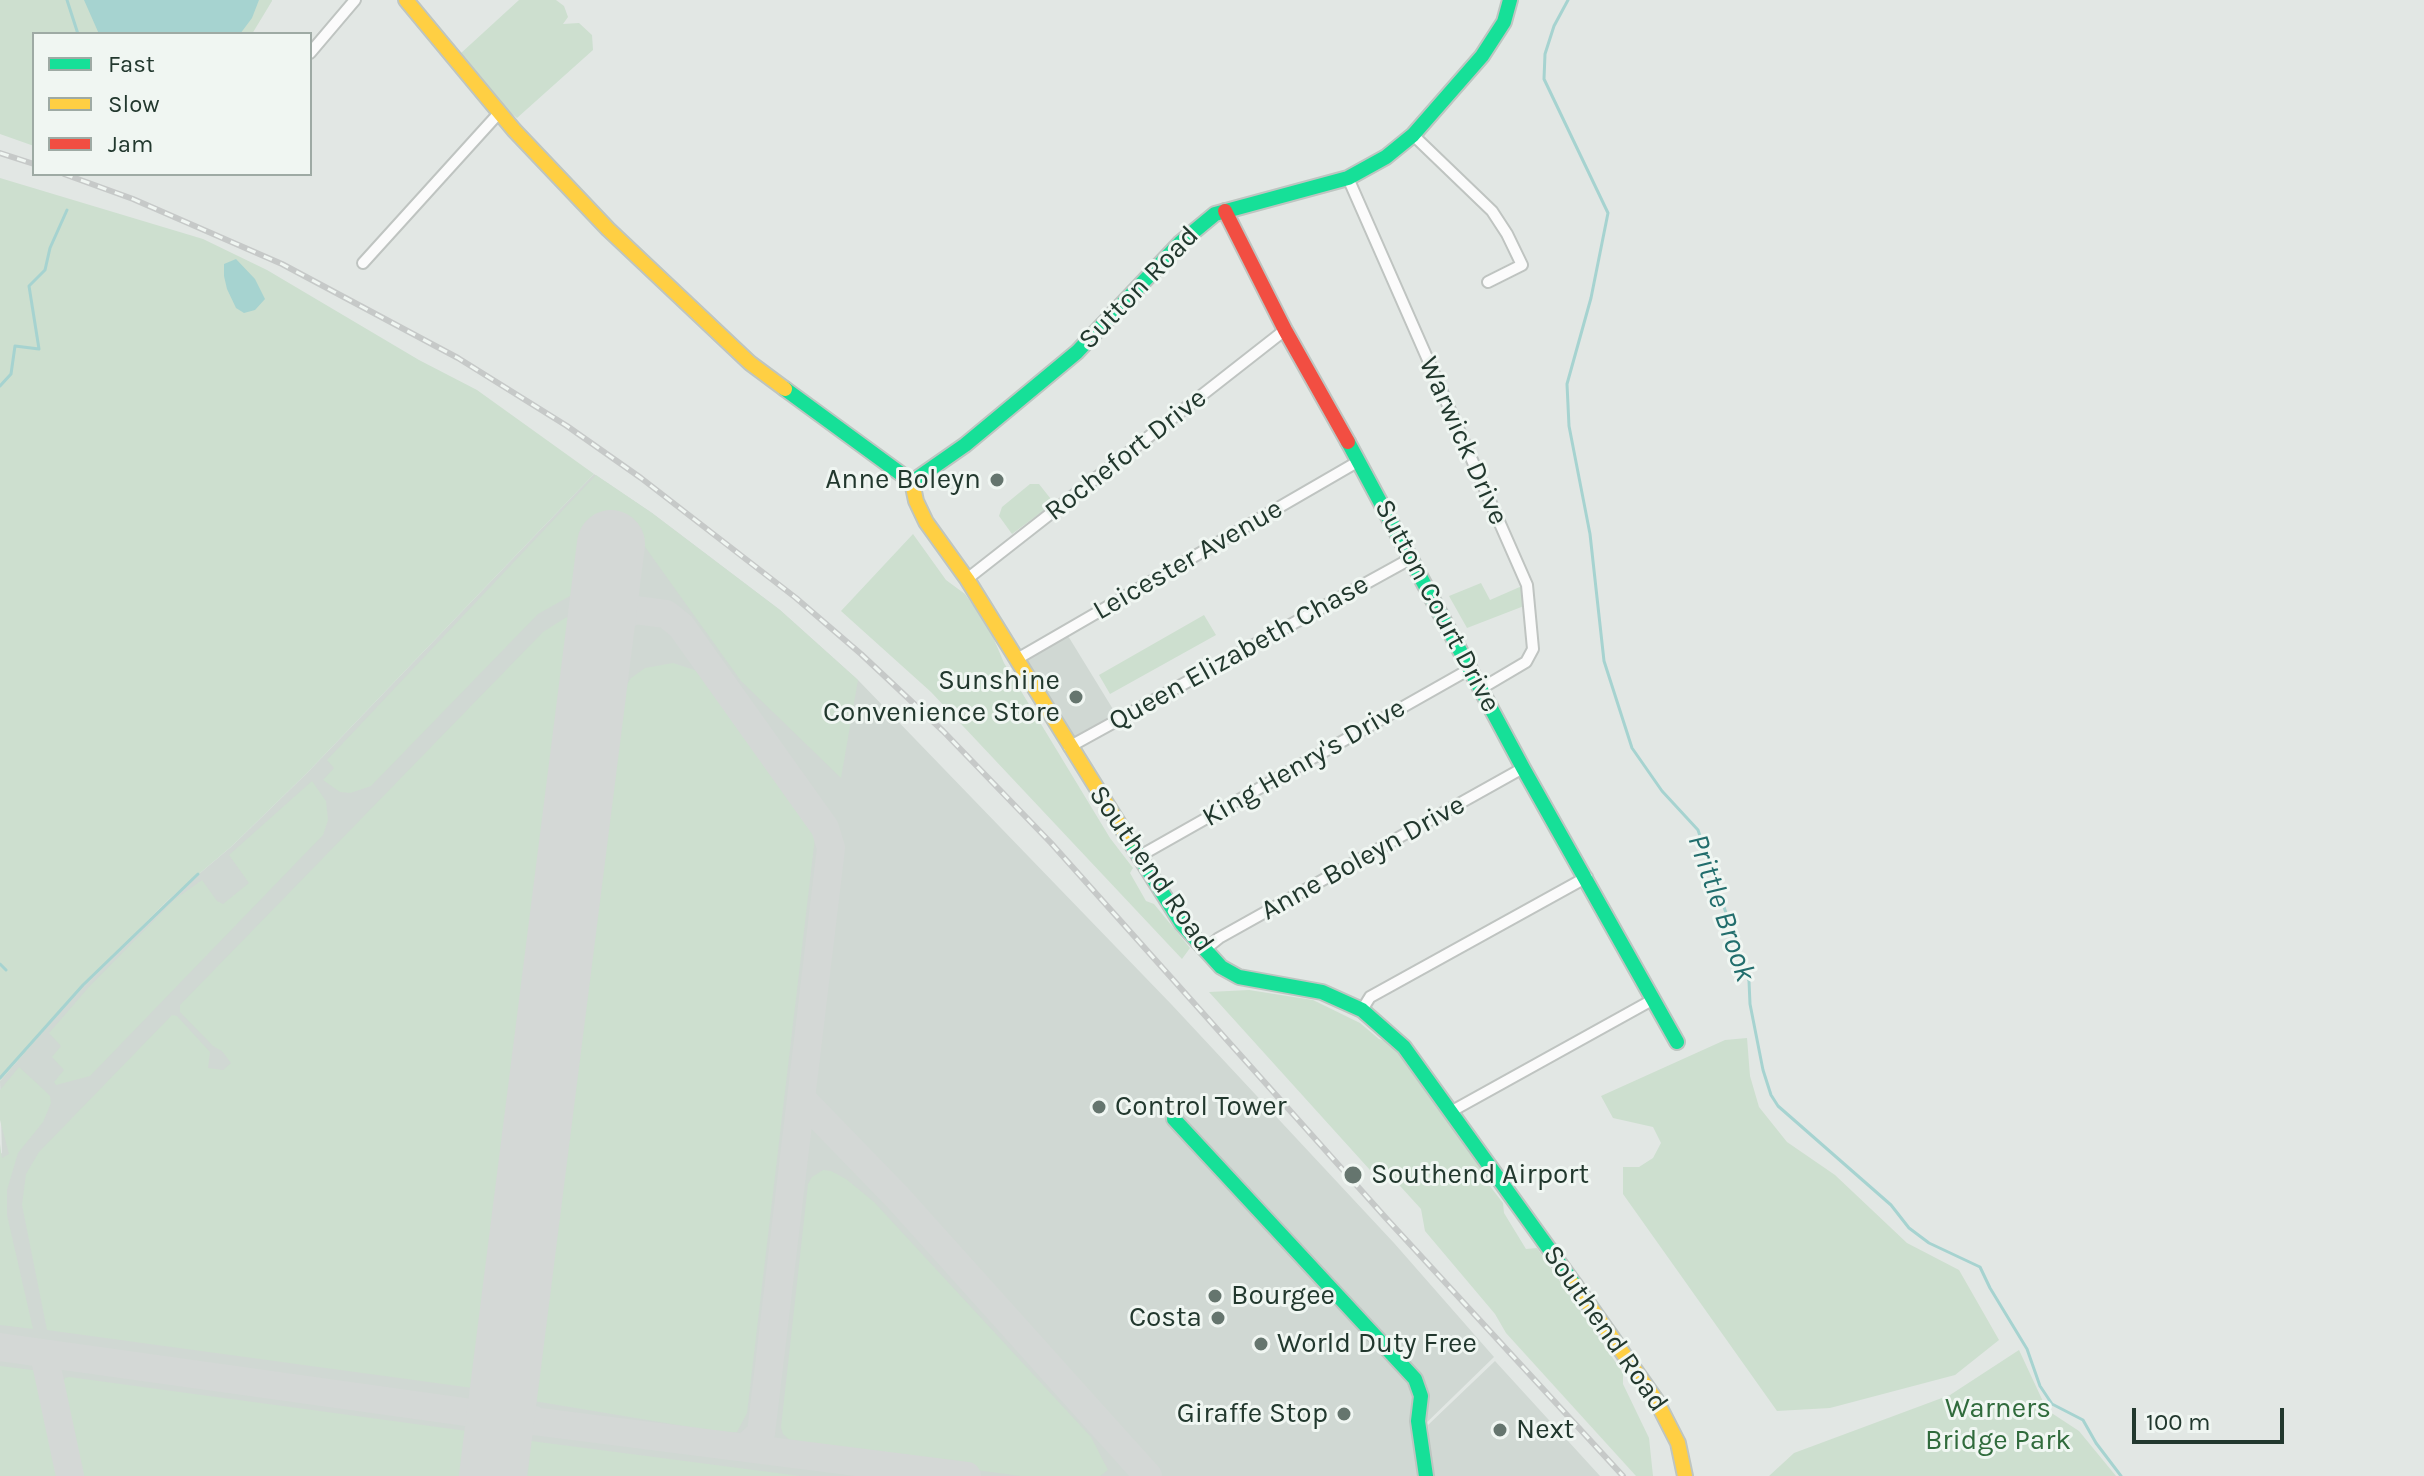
<!DOCTYPE html>
<html>
<head>
<meta charset="utf-8">
<style>
  body { margin:0 }
  #map { position:relative; width:2424px; height:1476px; overflow:hidden; background:#e2e7e4; font-family:Karla,sans-serif }
  canvas { display:block }
  .legend { position:absolute; left:32px; top:32px; width:280px; height:144px; box-sizing:border-box; background:#f0f6f2; border:2px solid #9eaaa4; margin:0; padding:10px 14px; list-style:none; font-size:24px; color:#22382e }
  .legend li { display:flex; align-items:center; gap:16px; height:40px }
  .legend b { width:40px; border:2px solid #9eaaa4 }
  .scale { position:absolute; left:2132px; top:1408px; width:152px; height:36px; box-sizing:border-box; border:4px solid #22382e; border-top:0; padding-left:10px; font-size:24px; line-height:28px; white-space:nowrap; color:#22382e; -webkit-text-stroke:6px #f0f6f2; paint-order:stroke }
</style>
</head>
<body>
<div id="map">
<canvas width="2424" height="1476"></canvas>
<ul class="legend">
<li><b style="height:10px;background:#16e098"></b>Fast</li>
<li><b style="height:10px;background:#ffcf43"></b>Slow</li>
<li><b style="height:10px;background:#f24e42"></b>Jam</li>
</ul>
<div class="scale">100 m</div>
</div>
<script>
const ctx = document.querySelector('canvas').getContext('2d');
ctx.lineJoin = 'round';
function paint(path, color) { ctx.fillStyle = color; ctx.fill(path, 'evenodd'); }
const poly = rows => new Path2D(rows.map(r => 'M' + r).join(''));
function trace(path, color, width, dash) { ctx.strokeStyle = color; ctx.lineWidth = width; ctx.lineCap = dash ? 'butt' : 'round'; ctx.setLineDash(dash || []); ctx.stroke(path); }
function write(font, color, halo, rows, align = 'center') {
  ctx.font = font + ' Karla,sans-serif'; ctx.lineWidth = 6; ctx.setLineDash([]); ctx.textBaseline = 'middle'; ctx.strokeStyle = halo; ctx.fillStyle = color; for (const [text, x, y, turn = 0] of rows) {
    ctx.save(); ctx.translate(x, y); ctx.rotate((+turn || 0) * Math.PI / 180); ctx.textAlign = isNaN(turn) ? turn : align; if (halo) ctx.strokeText(text, 0, 0); ctx.fillText(text, 0, 0); ctx.restore();
  }
}
paint(poly([
  [594,474,652,513,780,610,858,680,1172,1005,1394,1243,1494,1357,1418,1431,1420,1476,0,1476,0,1154,2,1153,0,1081,75,994,167,901,232,846,307,773],
  [1065,631,1119,719,1069,747,1017,659],
  [1495,1361,1600,1476,1433,1476,1428,1425]
]), '#d0d8d3');
paint(poly([
  [0,0,272,0,272,1,252,34,34,34,34,146,0,134],
  [519,0,556,0,564,6,568,17,563,24,579,23,592,35,593,50,517,118,505,108,460,54],
  [0,178,203,239,267,270,419,360,477,390,594,474,307,773,232,846,167,901,76,994,0,1081],
  [596,475,652,513,780,610,858,680,841,778,741,681,643,544,589,537,576,564,577,592,538,614,371,786,350,793,340,792,323,780,334,768,327,760],
  [1030,484,1039,484,1054,503,1012,534,999,516,1002,507],
  [913,534,946,580,965,594,988,625,1004,663,1110,838,1133,868,1130,873,1146,901,1154,904,1190,948,1182,959,931,692,841,611],
  [1481,583,1490,600,1522,586,1524,606,1467,628,1449,596],
  [577,615,480,1389,47,1330,22,1205,26,1174,39,1152,172,1015,177,1016,210,1052,208,1068,223,1070,231,1063,222,1051,213,1046,180,1012,180,1005,543,632,565,618],
  [1204,615,1216,635,1110,694,1099,675],
  [673,663,697,671,710,683,816,829,747,1413,737,1432,726,1433,534,1401,626,686,631,678,645,668],
  [312,781,326,801,328,820,323,835,90,1076,56,1085,54,1082,64,1070,52,1057,61,1046,49,1033,88,988,174,900,202,880,217,901,223,904,249,883,229,855],
  [1249,990,1313,1000,1360,1023,1379,1039,1389,1042,1472,1151,1486,1181,1503,1203,1504,1213,1526,1249,1537,1248,1623,1373,1623,1384,1649,1438,1653,1476,1636,1476,1506,1333,1495,1314,1425,1231,1421,1209,1391,1176,1370,1170,1209,992],
  [1747,1038,1750,1076,1759,1107,1787,1142,1835,1175,1907,1243,1959,1270,1999,1340,1955,1375,1830,1408,1777,1411,1623,1194,1623,1167,1639,1167,1653,1158,1661,1143,1653,1127,1613,1118,1601,1096,1725,1040],
  [19,1067,43,1089,50,1096,51,1103,43,1122,18,1153,7,1190,7,1215,33,1329,0,1325,0,1144,2,1158,9,1154,0,1120,0,1090],
  [823,1170,831,1171,846,1179,874,1202,1091,1437,1108,1470,1100,1476,1021,1476,796,1446,783,1434,781,1427,808,1184,812,1177],
  [2019,1350,2047,1410,2079,1431,2116,1476,1769,1476,1794,1453,1950,1395],
  [0,1366,40,1371,46,1376,63,1476,0,1476],
  [69,1377,474,1432,469,1476,78,1476,59,1389,65,1378],
  [531,1441,800,1476,527,1476]
]), '#cddfcf');
paint(poly([
  [84,0,259,0,252,18,240,34,99,34],
  [236,259,255,279,265,299,255,310,244,313,236,308,227,289,224,276,224,264]
]), '#a6d3d0');
trace(poly([
  [67,0,78,34],
  [1568,0,1554,26,1545,54,1544,79,1608,213,1591,298,1567,384,1569,426,1590,534,1604,661,1632,748,1662,791,1698,830,1749,981,1750,1004,1763,1070,1771,1095,1778,1106,1891,1205,1909,1228,1929,1243,1980,1267,1990,1288,2027,1349,2040,1386,2052,1404,2083,1420,2096,1443,2121,1476],
  [0,386,11,374,15,346,39,349,29,286,45,270,50,248,67,210],
  [0,964,6,970],
  [0,1078,83,985,198,874]
]), '#a6d3d0', 3);
trace(poly([
  [597,654,608,629,620,618,635,610,666,614,681,626,825,828,831,848,761,1433,746,1447],
  [802,1099,898,1198,1148,1476],
  [0,1347,501,1417,967,1476],
  [44,1354,70,1476],
  [505,1382,510,1406,518,1414,532,1420],
  [496,1453,500,1440,510,1426,517,1422,534,1420]
]), '#d4d8d6', 28);
trace(poly([
  [493,1476,611,544]
]), '#d4d8d6', 68);
const street = poly([
  [310,53,355,0],
  [1413,135,1492,211,1507,234,1522,265,1488,282],
  [1348,178,1527,585,1533,649,1526,662,1482,688],
  [363,263,499,113],
  [967,579,1285,330],
  [1017,659,1359,461],
  [1069,747,1410,559],
  [1138,857,1470,669],
  [1204,950,1219,938,1523,768],
  [1362,1010,1370,997,1587,877],
  [1452,1111,1654,999]
]);
const fast = poly([
  [785,389,912,482],
  [1348,442,1523,768,1677,1042],
  [912,482,965,445,1077,352,1180,243,1215,214,1348,178,1386,157,1413,135,1482,56,1504,22,1510,0],
  [1129,840,1182,924,1221,967,1239,977,1322,992,1362,1010,1404,1047,1575,1285],
  [1174,1119,1415,1379,1421,1396,1418,1421,1426,1476]
]);
const slow = poly([
  [406,0,514,130,608,229,750,363,785,389],
  [912,482,916,501,926,522,967,579,1129,840],
  [1575,1285,1656,1400,1678,1443,1685,1476]
]);
const jam = poly([
  [1225,211,1285,330,1348,442]
]);
trace(street, '#bfc4c1', 14);
trace(fast, '#bec5c1', 18);
trace(slow, '#bec5c1', 18);
trace(jam, '#bec5c1', 18);
trace(street, '#fbfbfb', 10);
trace(fast, '#16e098', 14);
trace(slow, '#ffcf43', 14);
trace(jam, '#f24e42', 14);
const rail = poly([
  [0,153,34,164],
  [64,174,133,199,282,264,458,358,567,426,641,478,796,598,861,654,943,731,1051,843,1385,1217,1623,1476]
]);
trace(rail, '#c6c9c8', 6);
trace(rail, '#f0f6f2', 3, [9]);
for (const [x, y, r, color] of [
  [997,480,8,"#65756e"],
  [1076,697,8,"#65756e"],
  [1099,1107,8,"#65756e"],
  [1353,1175,10,"#65756e"],
  [1215,1296,8,"#65756e"],
  [1218,1318,8,"#65756e"],
  [1261,1344,8,"#65756e"],
  [1344,1414,8,"#65756e"],
  [1500,1430,8,"#65756e"]
]) { const dot = new Path2D(); dot.arc(x, y, r, 0, 2 * Math.PI); ctx.fillStyle = color; ctx.fill(dot); trace(dot, '#f0f6f2', 3); }
write('28px', '#22382e', '#f0f6f2', [
  ["Sutton Road",1139,288,-46],
  ["Warwick Drive",1463,441,66],
  ["Rochefort Drive",1126,455,-38],
  ["Leicester Avenue",1188,560,-30],
  ["Sutton Court Drive",1437,606,62],
  ["Queen Elizabeth Chase",1239,653,-29],
  ["King Henry's Drive",1304,763,-30],
  ["Anne Boleyn Drive",1363,858,-29],
  ["Southend Road",1151,869,55],
  ["Southend Road",1605,1329,55]
]);
write('28px', '#22382e', '#f0f6f2', [
  ["Anne Boleyn",981,480,"right"],
  ["Sunshine",1060,681,"right"],
  ["Convenience Store",1060,713,"right"],
  ["Control Tower",1115,1107],
  ["Southend Airport",1371,1175],
  ["Bourgee",1231,1296],
  ["Costa",1202,1318,"right"],
  ["World Duty Free",1277,1344],
  ["Giraffe Stop",1328,1414,"right"],
  ["Next",1516,1430]
], 'left');
write('28px', '#306b3c', '#f0f6f2', [
  ["Warners",1998,1409],
  ["Bridge Park",1998,1441]
]);
write('italic 30px', '#226e6d', '#f0f6f2', [
  ["Prittle Brook",1721,908,71]
]);
</script>
</body>
</html>
